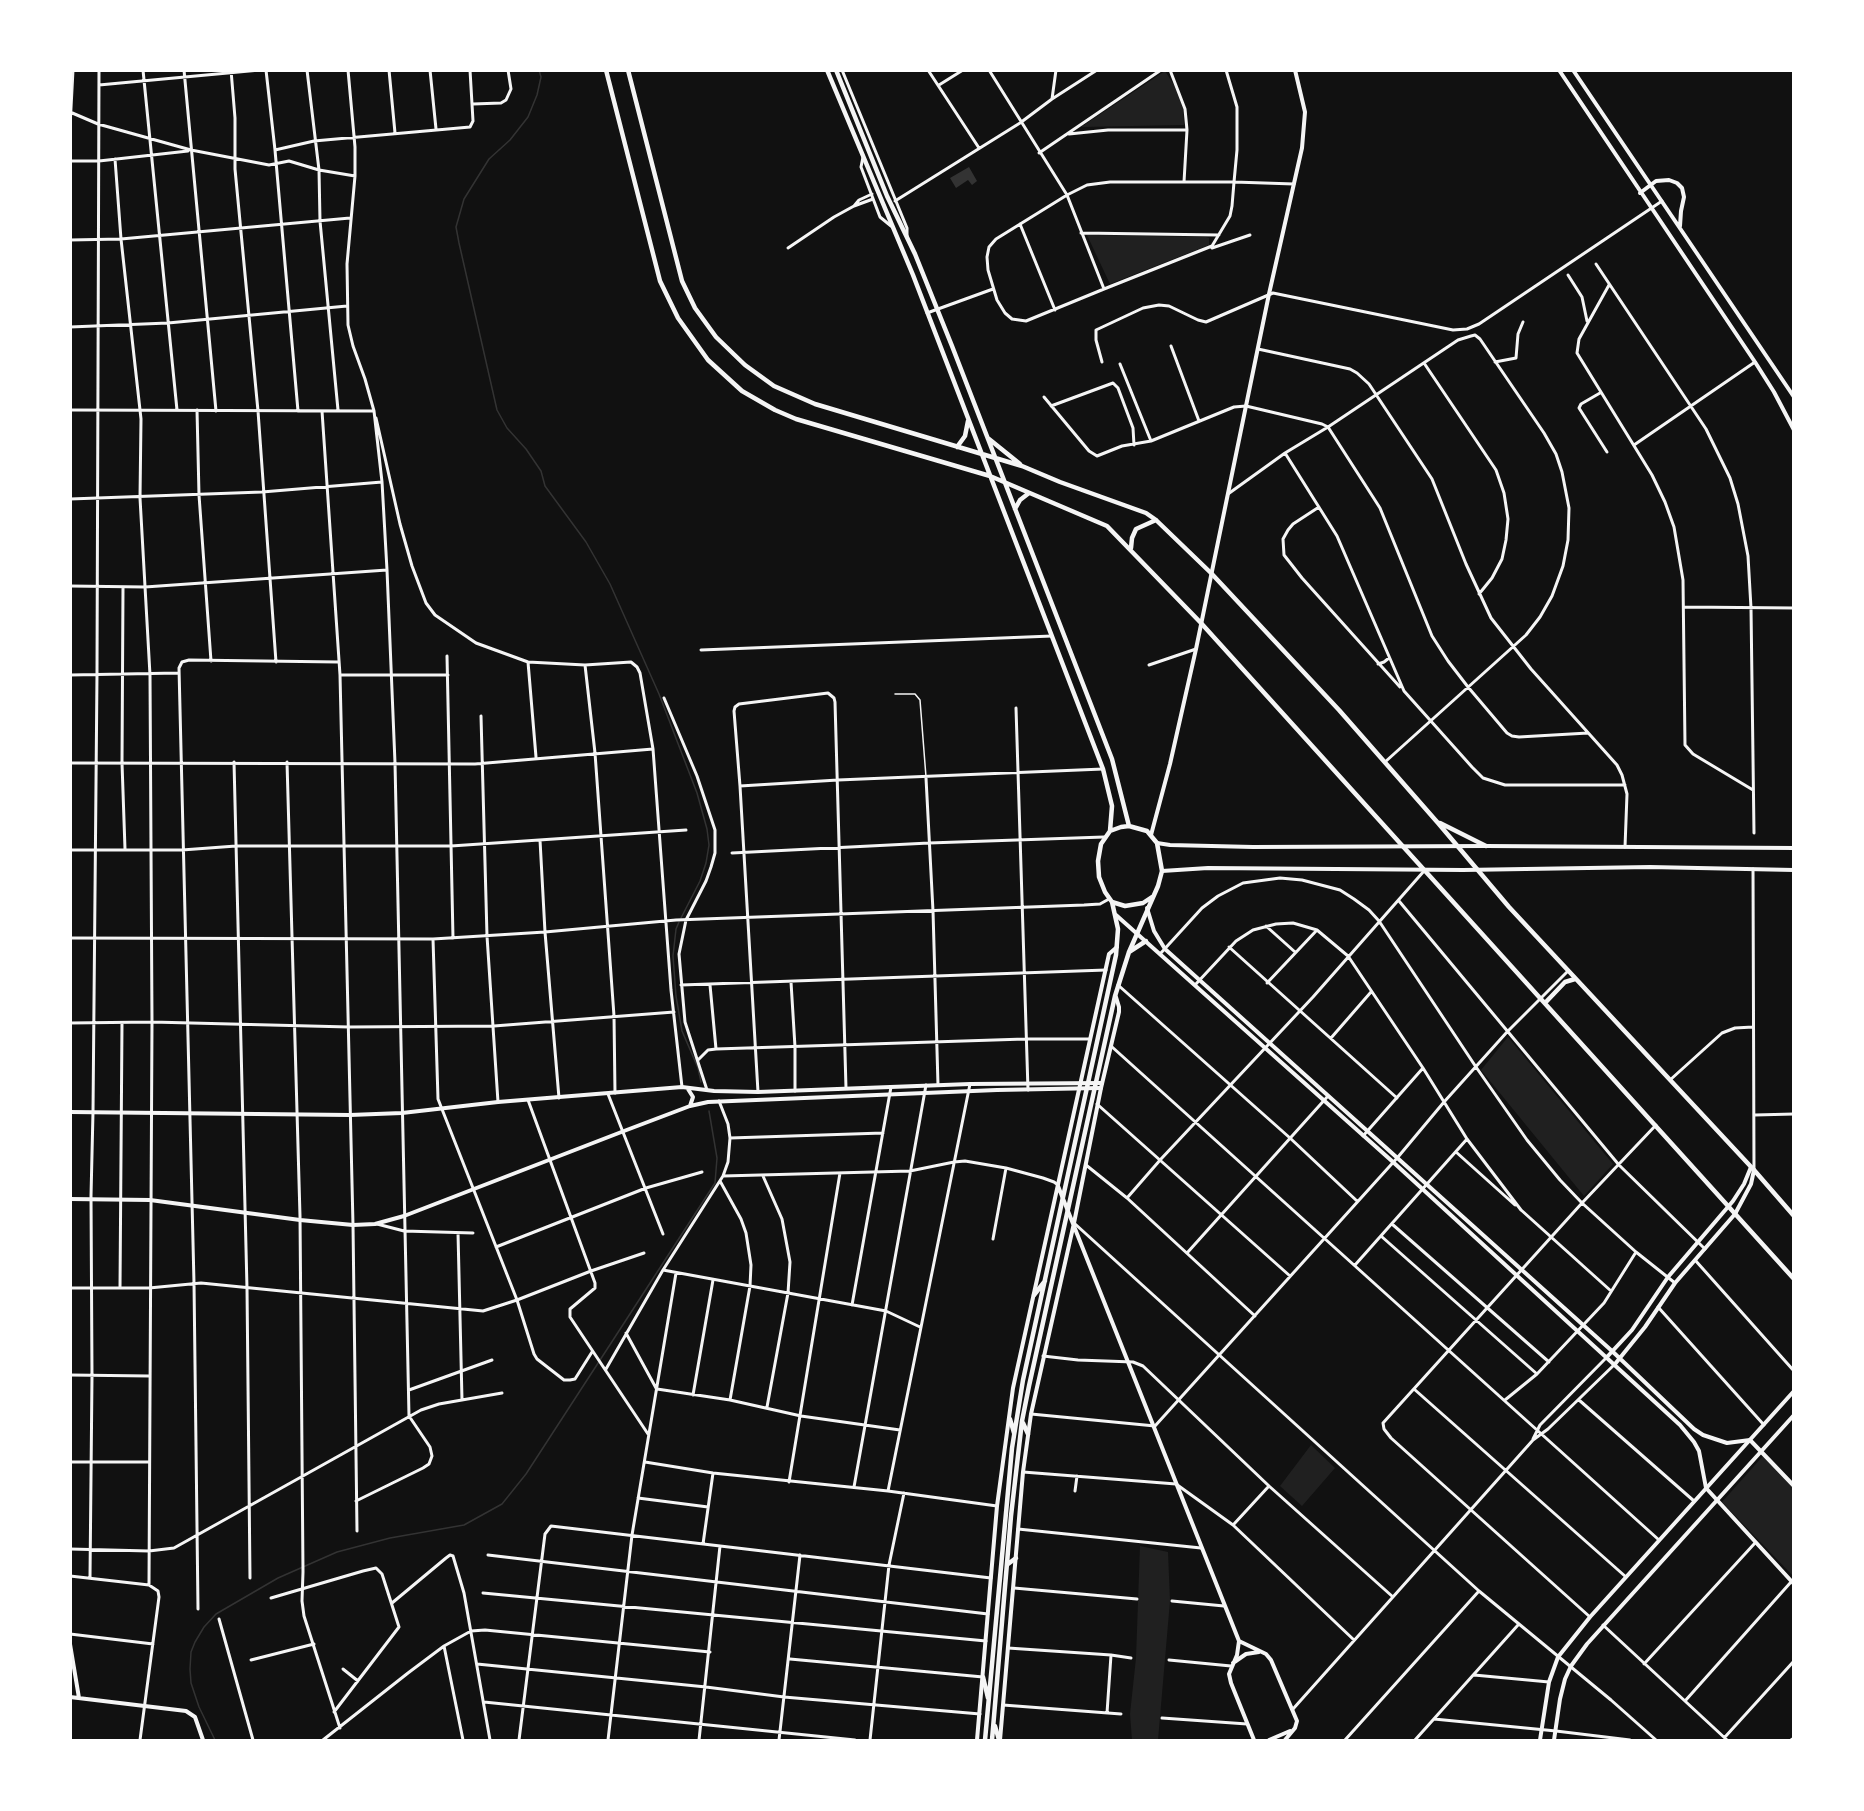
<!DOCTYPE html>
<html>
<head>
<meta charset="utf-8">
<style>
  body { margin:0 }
  #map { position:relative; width:1864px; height:1811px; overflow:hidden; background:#111; font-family:Literata,serif }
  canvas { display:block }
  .frame { position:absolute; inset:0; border:72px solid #fff; pointer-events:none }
</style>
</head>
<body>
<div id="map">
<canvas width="1864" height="1811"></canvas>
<div class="frame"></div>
</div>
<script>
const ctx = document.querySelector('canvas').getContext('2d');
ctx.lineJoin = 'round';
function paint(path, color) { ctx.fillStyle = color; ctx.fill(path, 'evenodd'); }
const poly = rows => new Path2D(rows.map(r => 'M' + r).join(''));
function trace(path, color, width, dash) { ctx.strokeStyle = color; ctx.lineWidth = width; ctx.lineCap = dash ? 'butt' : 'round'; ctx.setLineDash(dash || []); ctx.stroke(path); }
paint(poly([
  [1165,71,1174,85,1183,108,1184,125,1081,127],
  [1087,235,1206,237,1209,238,1209,245,1110,284],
  [1508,1037,1613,1164,1584,1196,1481,1070],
  [1311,1445,1335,1468,1302,1506,1280,1486],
  [1763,1456,1793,1487,1793,1576,1722,1502],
  [1140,1546,1168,1552,1170,1601,1158,1740,1132,1740,1130,1714,1136,1658]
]), '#202020');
paint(poly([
  [969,167,977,181,972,185,968,180,956,188,950,178]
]), '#333');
trace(poly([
  [539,70,541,77,537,95,528,117,510,140,489,159,464,199,456,227,459,243,497,410,507,428,526,449,541,471,545,486,586,542,610,584,659,694,697,793,707,829,709,845,706,863,700,881,681,918],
  [679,922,676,929,673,956,676,996,682,1031,698,1068,701,1082],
  [215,1740,199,1707,191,1683,190,1669,191,1652,195,1642,204,1627,216,1614,278,1578,337,1552,390,1538,464,1525,502,1504,526,1474,715,1183,717,1158,709,1111]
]), '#333', 1.5);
trace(poly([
  [895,694,915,694,920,700,926,777]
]), '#f5f5f5', 1.5);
trace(poly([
  [143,70,177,410],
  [184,70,216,411],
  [231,70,235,118,235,169,258,411,276,662],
  [266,70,275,150,298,411],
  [307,70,319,170,320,221,338,410],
  [348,70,355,147,355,176,347,264,348,325,353,346,365,379,374,411,382,482,387,570,395,763,409,1416,430,1447,432,1456,429,1464,423,1468,356,1501],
  [389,70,395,133],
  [430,70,436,129],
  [842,70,907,228,907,236],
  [928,70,979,148],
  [989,70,1067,195,1104,289],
  [1170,70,1185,109,1187,130,1184,182],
  [1226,70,1237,107,1237,150,1234,182,1232,206,1230,216,1212,246,1104,289,1026,321,1012,319,1005,313,997,300,988,270,987,257,989,247,996,239,1067,195,1087,185,1110,182,1234,182,1294,184],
  [99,85,260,70],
  [939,85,963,70],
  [1052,99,1056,70],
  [473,104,501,103,506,100,511,89,508,70],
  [70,112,98,124,191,150,269,165,289,161,319,170,355,176],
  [70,127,73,70],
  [1069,134,1108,130,1187,130],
  [275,150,314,141,470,127,473,121,470,70],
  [1039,153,1161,70],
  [863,157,861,167,880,217,891,226],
  [115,159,121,239,141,419,140,498,150,675,152,1022,149,1585],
  [70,161,99,161,188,151],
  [895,201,1020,123,1052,99,1097,70],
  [854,206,859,200,872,194],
  [1020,224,1055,310],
  [1081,233,1219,235],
  [70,240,121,239,350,218],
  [788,248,834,217,854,206,873,199],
  [1212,248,1250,235],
  [1596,264,1706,429,1730,478,1738,504,1748,556,1751,608,1754,833],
  [1568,275,1582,297,1587,321],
  [1609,285,1579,339,1577,353,1652,475,1665,502,1674,527,1683,580,1685,745,1693,754,1753,790],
  [927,313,993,289],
  [70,327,168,323,347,306],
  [1171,346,1199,421],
  [1258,349,1350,369,1357,373,1369,384,1432,479,1466,564,1491,618,1531,669,1617,765,1622,775,1627,794,1625,847],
  [1102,362,1096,340,1096,330,1143,308,1159,305,1169,306,1198,320,1206,322,1273,293,1453,330,1467,329,1479,324,1662,201],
  [1495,362,1516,358,1518,334,1523,322],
  [1424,363,1496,470,1504,493,1508,519,1506,540,1502,559,1492,578,1479,594],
  [1120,364,1151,441],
  [1600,393,1581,404,1579,408,1607,452],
  [1044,397,1089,451,1097,456,1122,446,1151,441,1234,407,1246,406,1322,424,1328,427,1380,508,1432,636,1448,661,1468,687,1507,733,1512,736,1519,737,1588,733],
  [1051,406,1113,383,1118,388,1133,428,1134,445],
  [70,410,374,411],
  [197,410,199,495,211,661],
  [322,411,340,675,353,1225,357,1531],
  [376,418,400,524,412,566,426,603,435,615,476,643,528,662,585,665,631,662,637,667,640,673,653,749,671,990,682,1087],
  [1634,445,1755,362],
  [1285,453,1337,536,1404,691,1472,767,1483,778,1505,785,1625,785],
  [1228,494,1285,453,1328,427,1458,340,1471,336,1475,335,1480,339,1544,433,1556,454,1562,472,1569,508,1568,540,1563,566,1552,596,1540,617,1526,635,1385,762],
  [70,499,262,492,382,482],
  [1319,507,1293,524,1288,530,1283,539,1284,555,1302,578,1400,687],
  [70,586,145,587,387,570],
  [123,588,122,763,125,849],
  [1684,607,1794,608],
  [701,650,1052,636],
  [447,656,453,938],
  [528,662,536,757],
  [1378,664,1384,662,1389,658],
  [585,665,595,753,614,1016,615,1093],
  [1149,665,1196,649],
  [70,675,178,673],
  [340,675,448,675],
  [664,698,697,776,715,830,715,853,711,867,706,881,686,920,679,954,685,1022,707,1090],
  [1016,708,1028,1090],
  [481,716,487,936,498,1102],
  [234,762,247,1288,250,1578],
  [287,762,300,1216,303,1572,302,1601,304,1616,340,1728],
  [70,763,475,764,653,749],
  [926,778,933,911,938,1085],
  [740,786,838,780,1103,769],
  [540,840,545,932,559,1098],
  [70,850,182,850,236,846,451,846,686,830],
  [732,853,929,843,1104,837],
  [1753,869,1754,1169],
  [1399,901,1619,1165,1705,1249],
  [1266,926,1295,952],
  [70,938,433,939,545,932,676,920,1084,905,1100,904,1109,899],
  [433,939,438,1099,517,1300,534,1354,537,1359,564,1380,570,1380,575,1379,592,1352],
  [1229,947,1397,1098],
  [1160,954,1202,908,1218,896,1243,883,1280,878,1302,880,1340,890,1354,899,1369,910,1379,921,1476,1067,1527,1140,1560,1180,1582,1203,1636,1252,1675,1283],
  [791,982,795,1047,795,1091],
  [1267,983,1317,930],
  [681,985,1106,970],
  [710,985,716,1049],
  [1118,985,1290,1138,1357,1201],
  [1195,985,1236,941,1253,930,1276,924,1293,923,1317,930,1348,956,1423,1068,1467,1139,1521,1210],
  [70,1023,152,1022,349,1027,494,1026,674,1012],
  [1331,1038,1371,992],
  [1111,1046,1659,1540],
  [698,1060,708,1050,716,1049,1025,1039,1090,1039],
  [1670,1080,1722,1033,1735,1028,1753,1027],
  [758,1092,740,786,734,711,735,707,739,704,828,693,834,698,835,702,846,1088],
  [608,1094,663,1234],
  [528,1100,595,1283,595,1288,570,1309,570,1317,648,1434],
  [1097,1104,1290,1276],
  [1755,1115,1794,1114],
  [1363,1136,1423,1068],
  [730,1138,883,1133],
  [1456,1152,1515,1205],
  [1086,1165,1127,1198,1255,1316],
  [723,1176,910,1171,954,1162,965,1161,1006,1168,1043,1178,1054,1182,1058,1185],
  [763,1176,782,1219,790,1262,788,1293,767,1407],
  [720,1181,741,1219,746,1233,751,1265,750,1286,730,1400],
  [1127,1198,1161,1159,1313,997,1424,871],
  [1520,1209,1611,1291],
  [1074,1223,1479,1591,1611,1700,1656,1740],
  [377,1224,404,1231,473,1233],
  [1392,1224,1549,1362],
  [458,1233,462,1400],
  [1381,1236,1537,1374],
  [993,1239,1006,1168],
  [496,1247,646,1188,702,1172],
  [1187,1253,1328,1096],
  [1695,1260,1794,1371],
  [1355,1265,1467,1139],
  [663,1270,886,1311,920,1327],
  [70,1288,149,1288,201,1283,483,1311,517,1300,591,1271,644,1253],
  [120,1288,122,1023],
  [852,1305,891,1087],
  [1658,1307,1764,1425],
  [626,1333,656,1388],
  [1043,1356,1078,1360,1133,1362,1143,1366,1269,1486,1393,1597],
  [606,1369,663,1270,723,1176,728,1162,730,1138,728,1124,719,1101],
  [70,1375,149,1376],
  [657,1389,730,1400,801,1416,900,1430],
  [1414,1389,1626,1577],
  [409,1390,492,1360],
  [693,1395,713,1280],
  [1505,1400,1537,1374,1604,1303,1636,1252],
  [1579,1400,1694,1501],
  [1031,1414,1155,1426,1398,1157,1444,1102,1507,1032,1568,971],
  [1533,1439,1540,1425,1607,1357],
  [70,1462,149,1462],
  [645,1462,713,1473,888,1491,997,1506],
  [1023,1472,1176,1484,1233,1525,1354,1640],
  [789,1482,840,1173],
  [854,1487,926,1085],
  [888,1491,970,1084],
  [1075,1491,1077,1476],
  [638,1498,708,1507],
  [1234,1524,1269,1486],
  [1018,1529,1201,1548],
  [703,1544,713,1473],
  [70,1549,149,1551,174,1548,421,1410,439,1404,502,1393],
  [488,1555,988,1614],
  [70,1576,149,1585,158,1591,159,1597,140,1740],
  [90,1577,92,1376,91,1196,93,1112,97,674,99,70],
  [1014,1588,1137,1599],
  [483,1593,986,1641],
  [271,1598,363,1571,376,1568,382,1574,399,1627,334,1712],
  [1172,1601,1224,1606],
  [392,1603,446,1558,450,1555,453,1556,464,1593,490,1740],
  [198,1609,194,1283,179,668,182,662,189,660,338,662],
  [1590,1617,1391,1438,1384,1429,1383,1423,1582,1203,1656,1125],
  [219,1619,253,1740],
  [1603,1625,1727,1740],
  [70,1634,153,1644],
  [444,1646,463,1740],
  [1008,1648,1111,1655,1131,1658],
  [790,1659,983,1677],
  [251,1660,314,1644],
  [1169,1660,1231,1666],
  [477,1664,706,1687,784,1697,980,1714],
  [1644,1664,1755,1543],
  [343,1669,358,1681],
  [1474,1675,1549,1682],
  [1685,1701,1791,1582],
  [484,1702,855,1740],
  [1003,1705,1121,1714],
  [1293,1709,1533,1440,1548,1429,1615,1364],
  [1107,1713,1111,1655],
  [1162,1718,1247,1724],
  [1434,1719,1556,1731,1630,1740],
  [1725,1737,1794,1661],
  [323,1740,408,1673,444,1646,471,1631,485,1630,710,1652],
  [519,1740,545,1534,551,1526,991,1578],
  [608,1740,632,1535,676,1273],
  [699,1740,720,1546],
  [779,1740,800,1555],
  [870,1740,889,1565,904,1493],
  [1345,1740,1479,1591],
  [1415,1740,1518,1625],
  [1791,1740,1794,1738]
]), '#f5f5f5', 3);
trace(poly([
  [1559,70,1755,362,1774,392,1794,430],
  [1573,70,1794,397],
  [1640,193,1656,181,1669,180,1677,183,1682,188,1684,197,1681,211,1680,226],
  [1151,835,1170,764,1196,649,1269,294,1302,148,1305,112,1295,70],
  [1157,843,1170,845,1253,847,1486,846,1794,848],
  [1162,871,1208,868,1463,870,1650,867,1794,870],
  [1147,908,1154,931,1165,949,1612,1351,1694,1429,1703,1435,1727,1443,1750,1440,1794,1486],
  [1116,915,1393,1162,1680,1425,1694,1442,1699,1451,1706,1488,1794,1584],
  [1058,1186,1239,1641,1237,1655,1229,1674,1231,1683,1254,1740],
  [1607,1357,1632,1330,1668,1277,1733,1201,1744,1184,1751,1167],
  [1615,1364,1645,1327,1675,1283,1735,1214,1751,1184,1754,1170],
  [1239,1641,1266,1654,1271,1660,1297,1721,1295,1728,1285,1740],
  [70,1644,79,1698],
  [1233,1663,1246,1654,1259,1652],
  [70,1697,186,1711,195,1717,203,1740],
  [977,1740,997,1506,1013,1388,1109,954,1117,947],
  [1000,1740,1023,1472,1031,1414,1074,1223,1101,1088,1119,1012,1119,1007,1116,997],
  [1269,1740,1290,1731]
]), '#f5f5f5', 4);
trace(poly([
  [688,1089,693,1097,690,1106],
  [70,1112,350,1115,402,1113,498,1102,682,1087,714,1091,758,1092,970,1084,1102,1083],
  [70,1199,150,1200,300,1220,353,1225,375,1224,404,1216,624,1131,690,1106,708,1102,997,1090,1101,1088],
  [1540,1740,1549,1682,1558,1657,1590,1617,1794,1391],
  [1554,1740,1560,1699,1565,1679,1571,1666,1587,1644,1794,1415]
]), '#f5f5f5', 4);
trace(poly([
  [606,70,660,281,678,318,708,360,742,391,775,410,796,419,990,476,1107,526,1201,623,1794,1279],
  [628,70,682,281,695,308,716,337,745,365,774,386,815,404,1022,466,1060,482,1146,513,1156,520,1211,573,1339,710,1438,823,1509,907,1754,1170,1794,1216],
  [827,70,913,275,1103,769,1112,806,1110,831],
  [836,70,887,196,915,254,952,346,1112,759,1129,826],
  [989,439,1020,464],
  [957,447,965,436,968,421],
  [1015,509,1020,500,1029,493],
  [1131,548,1132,538,1136,529,1156,520],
  [1440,823,1486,846],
  [1129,952,1146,941],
  [1545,1003,1565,982,1575,979],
  [1034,1295,1045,1281],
  [1010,1419,1014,1433],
  [1023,1423,1028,1434],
  [1008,1564,1016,1558],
  [983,1677,988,1698],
  [995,1726,999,1740],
  [985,1740,1012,1448,1023,1380,1116,955,1118,929,1112,902],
  [992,1740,1011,1516,1022,1421,1029,1386,1115,996,1129,952,1158,886,1162,871,1157,843,1147,831,1129,826,1121,827,1110,831,1101,844,1098,861,1099,877,1105,892,1112,902,1125,906,1143,903,1152,897]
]), '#f5f5f5', 4.5);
</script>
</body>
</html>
